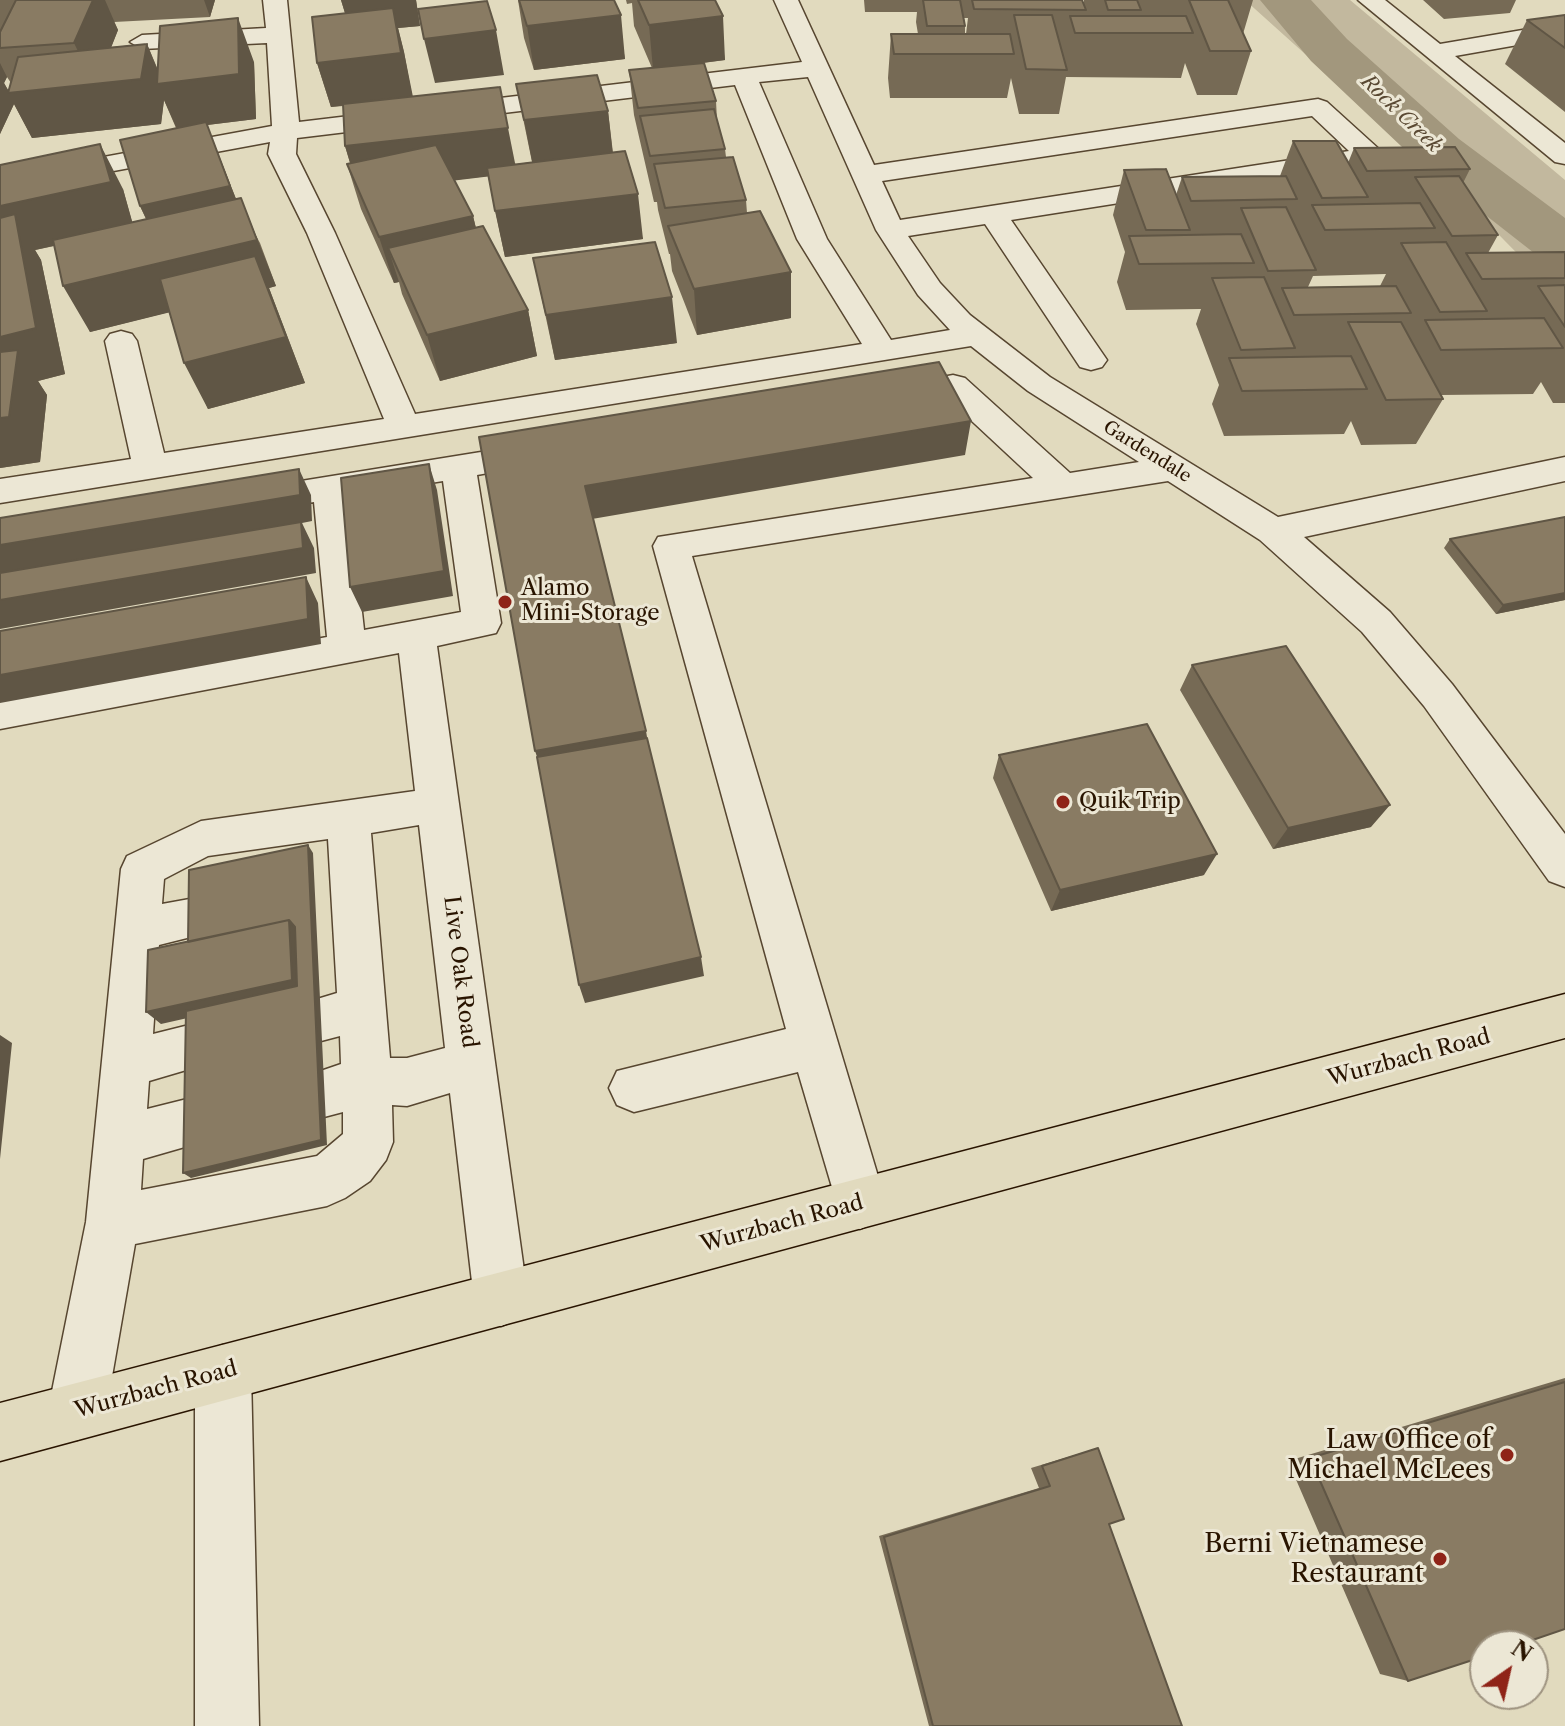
<!DOCTYPE html>
<html>
<head>
<meta charset="utf-8">
<style>
  body { margin:0 }
  #map { position:relative; width:1565px; height:1726px; overflow:hidden; background:#e1dabe; font-family:"Libre Caslon Text",serif }
  canvas { display:block }
  .north { position:absolute; left:1469px; top:1630px; width:80px; height:80px; box-sizing:border-box; background:#ece7d5; border:2px solid #9e9380; border-radius:50%; rotate:34deg; font-size:22px; font-weight:700; line-height:32px; text-align:center; color:#291400 }
  .north::after { content:''; display:block; margin:auto; width:28px; height:36px; background:#8f2418; clip-path:polygon(50% 0,100% 100%,50% 72%,0 100%) }
</style>
</head>
<body>
<div id="map">
<canvas width="1565" height="1726"></canvas>
<div class="north">N</div>
</div>
<script>
const ctx = document.querySelector('canvas').getContext('2d');
ctx.lineJoin = 'round';
function paint(path, color) { ctx.fillStyle = color; ctx.fill(path, 'evenodd'); }
const poly = rows => new Path2D(rows.map(r => 'M' + r).join(''));
function trace(path, color, width, dash) { ctx.strokeStyle = color; ctx.lineWidth = width; ctx.lineCap = dash ? 'butt' : 'round'; ctx.setLineDash(dash || []); ctx.stroke(path); }
function write(font, color, halo, rows, align = 'center') {
  ctx.font = font + ' "Libre Caslon Text",serif'; ctx.lineWidth = 6; ctx.setLineDash([]); ctx.textBaseline = 'middle'; ctx.strokeStyle = halo; ctx.fillStyle = color; for (const [text, x, y, turn = 0] of rows) {
    ctx.save(); ctx.translate(x, y); ctx.rotate((+turn || 0) * Math.PI / 180); ctx.textAlign = isNaN(turn) ? turn : align; if (halo) ctx.strokeText(text, 0, 0); ctx.fillText(text, 0, 0); ctx.restore();
  }
}
paint(poly([
  [1245,0,1350,0,1565,180,1565,302,1443,178]
]), '#c2b89e');
paint(poly([
  [1260,0,1311,0,1347,39,1459,139,1565,218,1565,265,1543,260,1419,163,1311,61,1260,0]
]), '#a2977d');
const minor = poly([
  [263,0,287,0,299,122,802,62,774,0,798,0,874,165,1318,99,1327,102,1380,150,1384,156,1380,162,1011,220,1107,360,1102,367,1091,370,1080,367,985,224,908,236,940,283,970,315,1050,377,1278,517,1565,457,1565,481,1304,537,1390,612,1452,684,1565,834,1565,887,1549,881,1424,706,1362,632,1260,540,1168,481,692,556,886,1203,878,1221,860,1229,842,1221,798,1072,634,1112,617,1105,609,1088,617,1071,786,1029,653,546,658,537,1033,478,946,397,895,405,883,402,879,395,883,388,953,375,965,378,1070,473,1139,462,1028,391,971,346,0,503,0,479,131,459,105,341,110,334,121,331,132,334,137,341,164,453,384,419,307,233,268,154,270,142,0,192,0,176,272,126,267,43,142,49,130,42,142,35,266,28,263,0],
  [808,77,876,230,918,295,950,330,891,340,827,239,759,82,808,77],
  [735,85,797,239,862,344,415,414,335,233,296,154,297,138,735,85],
  [1312,116,1349,151,900,220,882,181,1312,116],
  [1358,0,1385,0,1440,44,1546,26,1565,30,1565,44,1546,40,1455,56,1565,143,1565,164,1555,162,1358,0],
  [543,442,555,445,560,453,555,461,477,475,501,623,496,633,437,646,528,1299,520,1318,501,1326,482,1318,474,1299,450,1093,407,1106,392,1105,393,1142,386,1160,370,1181,345,1198,327,1206,135,1244,106,1411,97,1431,77,1440,57,1431,48,1411,86,1222,121,869,127,856,201,821,415,791,399,653,0,729,0,697,327,637,314,502,251,512,239,509,233,500,239,491,543,442],
  [443,481,461,612,364,630,349,496,443,481],
  [419,825,445,1048,407,1058,390,1058,371,833,419,825],
  [328,839,337,993,304,1003,297,1019,304,1035,321,1041,340,1036,341,1064,306,1076,299,1093,306,1110,324,1117,343,1112,343,1134,317,1156,141,1190,143,1159,209,1140,216,1123,209,1106,191,1098,147,1109,149,1081,210,1063,217,1047,210,1031,193,1024,153,1034,159,945,211,932,218,918,211,904,195,898,162,904,164,879,208,856,328,839],
  [223,1345,243,1353,251,1373,259,1726,195,1726,195,1373,203,1353,223,1345]
]);
const major = poly([
  [1565,994,1565,1038,0,1461,0,1403,1565,994]
]);
trace(minor, '#574630', 3);
trace(major, '#291400', 3);
paint(minor, '#ece7d5');
paint(major, '#e1dabe');
paint(poly([
  [0,0,215,0,210,17,114,22,118,30,111,47,147,44,158,70,254,62,256,119,207,125,236,199,260,243,276,286,269,288,305,383,208,409,169,312,90,332,54,246,35,250,41,260,65,374,38,381,47,395,40,462,0,468,0,165,123,189,132,222,146,219,140,206,176,128,164,100,161,124,32,138,14,104,0,134],
  [7,77,11,83,8,91,4,83],
  [341,0,416,0,420,26,398,28,404,52,412,96,516,164,532,162,516,84,608,111,613,153,643,239,505,257,488,176,454,180,473,216,476,228,528,310,537,356,440,381,402,294,399,282,394,283,361,209,347,164,350,163,345,146,343,106,331,107,317,63,345,13],
  [518,0,614,0,625,59,534,70,524,38],
  [626,0,715,0,725,60,688,65,716,101,717,120,725,149,726,157,746,200,747,213,791,318,697,335,672,271,670,254,669,254,658,210,657,202,654,202,634,115,629,70,652,68,634,26,632,3,627,4],
  [864,0,1082,0,1084,4,1084,0,1253,0,1243,34,1251,51,1237,95,1197,95,1185,63,1181,78,1066,77,1059,114,1019,114,1011,78,1007,98,890,98,888,78,891,34,918,34,916,22,917,12,865,12],
  [964,18,968,18,966,34,965,34,965,26],
  [1423,0,1516,0,1510,13,1444,19],
  [1565,15,1565,112,1505,64,1527,20],
  [1293,141,1348,163,1354,148,1470,169,1463,183,1498,235,1488,253,1565,252,1565,403,1553,403,1541,382,1533,394,1441,395,1443,399,1416,444,1361,445,1351,421,1344,434,1224,436,1212,404,1219,385,1196,324,1201,309,1126,310,1117,282,1125,252,1113,215,1124,170,1176,195,1182,177,1280,176],
  [1386,274,1380,286,1308,287,1313,276],
  [533,258,677,343,555,360],
  [1450,539,1565,600,1496,614,1444,548],
  [1192,665,1371,827,1273,849,1180,690],
  [999,755,1204,875,1051,911,993,778],
  [1565,1378,1565,1629,1408,1681,1380,1674,1288,1461],
  [1098,1448,1109,1524,1182,1726,929,1726,879,1536,1039,1488,1031,1468]
]), '#766a55');
paint(poly([
  [93,0,105,0,118,30,97,84,147,44,163,83,238,18,254,62,256,119,207,125,249,232,162,252,140,206,177,129,164,100,161,124,32,138,14,104,0,134,0,63,7,77,4,83,10,93,94,84,74,43],
  [204,0,215,0,210,17],
  [341,0,416,0,420,26,398,28,404,52,413,97,331,107,317,63,351,33],
  [621,15,625,59,534,70,527,26],
  [723,16,725,60,653,69,649,25],
  [496,30,504,75,435,83,424,39],
  [608,111,613,156,533,166,524,120],
  [508,128,517,173,359,192,345,146],
  [100,144,123,189,134,228,35,250,41,260,65,374,38,381,47,395,40,462,0,468,0,206],
  [638,194,643,239,505,257,495,211],
  [241,198,276,286,269,288,305,383,208,409,184,363,268,288,90,332,63,286],
  [473,216,484,262,388,248,399,282,394,283,379,237],
  [791,272,791,318,697,335,694,289],
  [672,297,677,343,555,360,546,315],
  [528,310,537,356,440,381,427,335],
  [971,421,965,455,592,519,585,486],
  [429,464,437,490,453,596,362,612,350,587],
  [299,469,311,495,312,521,302,523,314,548,316,573,0,629,0,545],
  [306,577,318,603,321,644,0,703,0,675],
  [1565,593,1565,600,1496,614,1503,605],
  [646,731,651,761,545,780,535,751],
  [1390,805,1371,827,1273,849,1288,828],
  [308,845,313,853,327,1145,191,1178,183,1173,321,1140],
  [1217,854,1204,875,1051,911,1060,890],
  [289,920,300,934,303,992,161,1024,146,1012],
  [701,957,704,976,585,1003,579,985],
  [0,1035,12,1043,0,1159]
]), '#605645');
const building = poly([
  [16,0,93,0,74,43,0,48,0,32,16,0],
  [519,0,614,0,621,15,527,26,519,0],
  [638,0,715,0,723,16,649,25,638,0],
  [923,0,960,0,965,26,927,26,923,0],
  [972,0,1082,0,1086,10,974,9,972,0],
  [1105,0,1137,0,1141,10,1108,10,1105,0],
  [1189,0,1228,0,1251,51,1210,51,1189,0],
  [487,1,496,30,424,39,418,9,487,1],
  [393,8,401,53,317,63,312,17,393,8],
  [1014,15,1052,15,1067,70,1026,69,1014,15],
  [1565,15,1565,48,1527,20,1565,15],
  [1070,16,1186,16,1193,33,1075,33,1070,16],
  [238,18,239,74,157,84,160,26,238,18],
  [891,34,1010,34,1014,54,894,54,891,34],
  [147,44,141,79,8,93,18,57,147,44],
  [704,63,716,101,638,108,629,70,704,63],
  [597,75,608,111,524,120,516,84,597,75],
  [500,87,508,128,345,146,343,104,500,87],
  [714,109,725,149,650,156,640,116,714,109],
  [206,122,230,186,140,206,120,140,206,122],
  [1293,141,1336,141,1368,197,1322,198,1293,141],
  [100,144,111,182,0,206,0,165,100,144],
  [436,145,473,216,379,237,347,164,436,145],
  [1455,147,1470,169,1367,171,1354,148,1455,147],
  [625,151,638,194,495,211,487,168,625,151],
  [733,157,746,200,665,208,654,164,733,157],
  [1166,169,1190,230,1146,230,1124,170,1166,169],
  [1286,176,1297,199,1191,201,1182,177,1286,176],
  [1459,176,1498,235,1452,236,1415,177,1459,176],
  [241,198,257,240,63,286,53,240,241,198],
  [1420,203,1435,228,1325,230,1312,205,1420,203],
  [1286,207,1316,270,1268,271,1241,208,1286,207],
  [760,211,791,272,694,289,668,226,760,211],
  [15,214,36,328,0,337,0,218,15,214],
  [483,226,528,310,427,335,388,248,483,226],
  [1241,234,1254,263,1139,264,1129,236,1241,234],
  [655,242,672,297,546,315,533,258,655,242],
  [1446,242,1487,311,1440,312,1401,243,1446,242],
  [1565,252,1565,278,1482,279,1466,253,1565,252],
  [255,256,286,337,184,363,160,279,255,256],
  [1264,277,1295,348,1241,350,1212,278,1264,277],
  [1565,285,1565,327,1538,286,1565,285],
  [1396,286,1411,313,1294,315,1282,288,1396,286],
  [1544,318,1563,348,1441,350,1425,320,1544,318],
  [1348,322,1401,322,1443,399,1386,400,1348,322],
  [18,350,9,417,0,418,0,352,18,350],
  [1351,356,1367,389,1242,391,1229,358,1351,356],
  [939,362,971,421,585,486,646,731,535,751,479,437,939,362],
  [429,464,444,571,350,587,341,478,429,464],
  [299,469,300,495,0,545,0,518,299,469],
  [1565,517,1565,593,1503,605,1450,539,1565,517],
  [301,522,303,548,0,600,0,573,301,522],
  [306,577,308,619,0,675,0,631,306,577],
  [1286,646,1390,805,1288,828,1192,665,1286,646],
  [1147,724,1217,854,1060,890,999,755,1147,724],
  [647,738,701,957,579,985,537,757,647,738],
  [308,845,321,1140,183,1173,186,1011,297,986,295,927,289,920,188,942,189,870,308,845],
  [289,920,292,980,146,1012,148,950,289,920],
  [1565,1382,1565,1629,1515,1646,1485,1646,1485,1656,1408,1681,1310,1458,1565,1382],
  [1098,1448,1124,1519,1109,1524,1182,1726,933,1726,884,1537,1050,1486,1042,1466,1098,1448]
]);
paint(building, '#897b63');
trace(building, '#605645', 2);
for (const [x, y, r, color] of [
  [505,602,8,"#8f2418"],
  [1063,802,8,"#8f2418"],
  [1507,1455,8,"#8f2418"],
  [1440,1559,8,"#8f2418"]
]) { const dot = new Path2D(); dot.arc(x, y, r, 0, 2 * Math.PI); ctx.fillStyle = color; ctx.fill(dot); trace(dot, '#ece7d5', 3); }
write('18px', '#291400', '#ece7d5', [
  ["Gardendale",1147,452,32]
]);
write('italic 20px', '#594832', '#ece7d5', [
  ["Rock Creek",1401,114,44]
]);
write('22px', '#291400', '#ece7d5', [
  ["Alamo",521,589],
  ["Mini-Storage",521,614],
  ["Quik Trip",1079,802]
], 'left');
write('22px', '#291400', '#ece7d5', [
  ["Live Oak Road",460,972,83],
  ["Wurzbach Road",1409,1058,-15],
  ["Wurzbach Road",782,1224,-15],
  ["Wurzbach Road",156,1390,-15]
]);
write('26px', '#291400', '#ece7d5', [
  ["Law Office of",1491,1440],
  ["Michael McLees",1491,1470],
  ["Berni Vietnamese",1424,1544],
  ["Restaurant",1424,1574]
], 'right');
</script>
</body>
</html>
